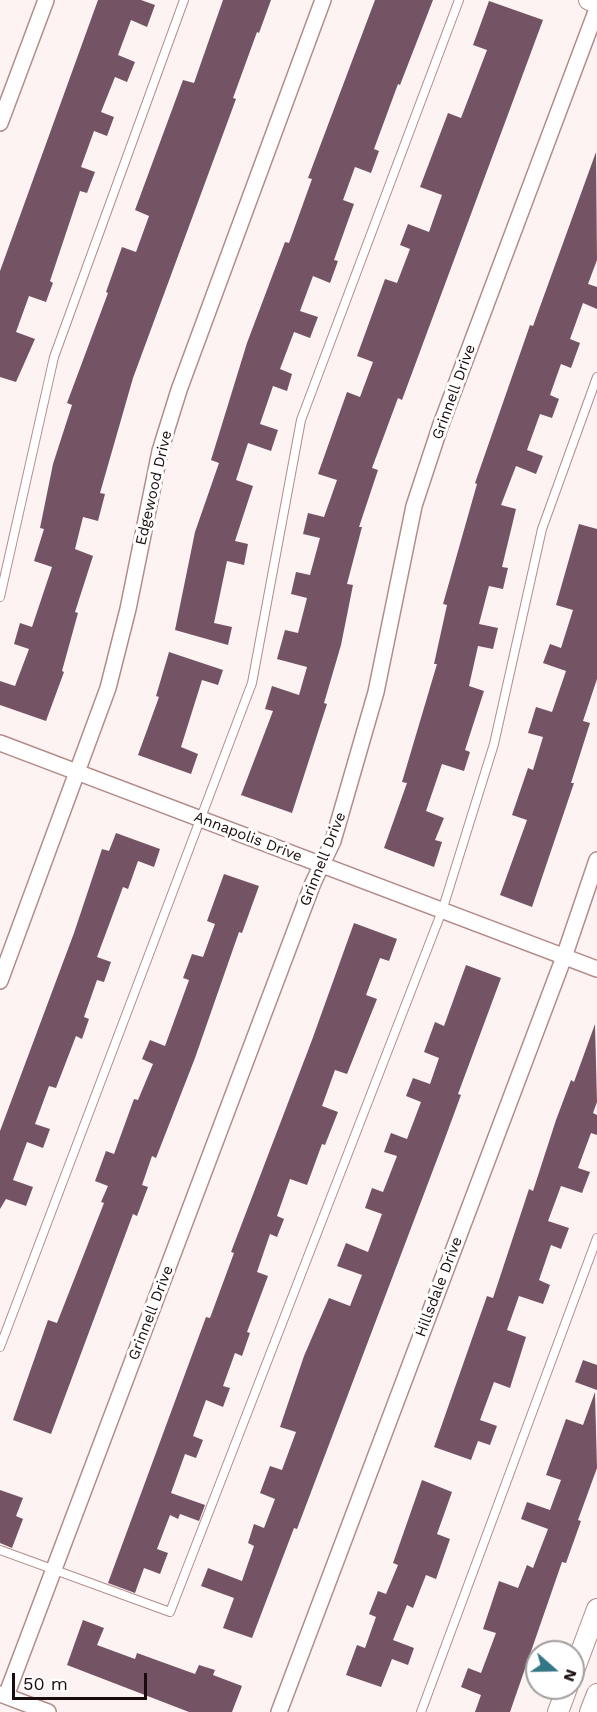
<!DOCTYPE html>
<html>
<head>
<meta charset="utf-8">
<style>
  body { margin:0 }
  #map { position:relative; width:597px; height:1712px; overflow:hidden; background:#fcf3f2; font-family:"Work Sans",sans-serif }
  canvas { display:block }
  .north { position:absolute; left:525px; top:1640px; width:60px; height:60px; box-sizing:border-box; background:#fff; border:2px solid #a39e9e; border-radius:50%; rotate:110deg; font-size:16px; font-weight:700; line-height:24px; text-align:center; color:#1a0c0c }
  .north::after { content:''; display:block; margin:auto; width:21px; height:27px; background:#337786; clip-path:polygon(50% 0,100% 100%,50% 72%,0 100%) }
  .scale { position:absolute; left:12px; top:1673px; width:135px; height:27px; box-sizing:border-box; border:3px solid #1a0c0c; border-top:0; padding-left:8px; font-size:18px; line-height:21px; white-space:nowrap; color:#1a0c0c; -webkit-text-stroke:4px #fff; paint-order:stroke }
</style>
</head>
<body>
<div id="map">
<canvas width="597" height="1712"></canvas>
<div class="north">N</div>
<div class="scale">50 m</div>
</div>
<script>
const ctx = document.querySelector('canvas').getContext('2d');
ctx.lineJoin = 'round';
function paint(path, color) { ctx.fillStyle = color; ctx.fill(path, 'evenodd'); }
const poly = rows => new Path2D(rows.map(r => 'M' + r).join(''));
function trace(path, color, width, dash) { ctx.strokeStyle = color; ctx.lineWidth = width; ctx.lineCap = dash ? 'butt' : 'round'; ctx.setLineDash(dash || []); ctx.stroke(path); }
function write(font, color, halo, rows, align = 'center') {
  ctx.font = font + ' "Work Sans",sans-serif'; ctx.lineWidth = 6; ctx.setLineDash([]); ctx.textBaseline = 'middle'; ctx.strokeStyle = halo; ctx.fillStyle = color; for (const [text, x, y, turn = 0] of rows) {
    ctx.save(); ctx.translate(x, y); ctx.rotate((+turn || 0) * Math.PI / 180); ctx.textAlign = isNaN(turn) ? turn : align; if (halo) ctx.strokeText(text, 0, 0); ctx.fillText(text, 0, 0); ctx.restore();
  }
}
paint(poly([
  [98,0,141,0,155,5,147,27,131,20,118,55,135,62,127,82,115,77,101,112,114,117,107,136,94,131,81,167,95,172,87,193,80,191,50,281,53,283,46,302,29,296,16,332,35,339,16,382,0,377,0,271],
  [223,0,271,0,259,33,257,32,233,98,236,99,133,378,100,493,105,494,98,521,83,517,75,549,93,556,75,612,78,613,62,671,64,672,46,721,0,705,0,681,15,686,29,649,14,644,20,623,32,627,52,567,34,561,44,529,40,528,53,464,72,405,67,403,108,293,106,292,122,247,136,252,149,216,135,210,183,80,194,83],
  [375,0,433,0,400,85,398,84,374,149,379,151,371,173,355,167,343,200,354,204,334,260,338,261,330,283,313,276,300,311,318,317,310,338,294,332,280,369,292,374,287,391,273,386,260,424,278,430,271,451,248,443,236,480,253,486,235,541,248,544,244,565,227,561,214,623,232,627,228,645,175,630,195,532,219,463,211,460,247,343,285,242,289,243,312,179,308,178],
  [489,1,543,20,402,400,398,398,372,468,378,470,359,527,362,527,347,584,353,585,341,645,324,703,327,704,292,813,241,795,273,711,265,709,272,686,299,695,307,667,277,659,285,630,298,633,307,598,291,594,296,572,310,575,320,538,303,534,308,513,324,517,337,480,318,474,347,392,360,397,373,362,357,356,385,279,397,283,410,249,400,245,408,224,429,232,442,195,420,187,448,113,461,118,487,50,473,45],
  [596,152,597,260,588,284,597,287,597,309,583,303,570,339,580,343,571,368,561,364,550,395,559,399,552,418,540,414,527,450,543,456,536,474,516,466,501,505,516,509,502,567,508,568,503,589,489,586,479,624,498,628,493,649,478,646,469,686,484,691,465,750,470,752,464,771,442,764,426,811,444,818,435,840,442,842,434,867,384,848,407,783,402,782,437,664,434,664,447,605,443,604,477,484,475,483,530,325,533,326],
  [579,524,597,529,597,679,583,721,590,723,571,783,574,783,532,907,500,895,527,820,512,815,528,768,533,770,543,737,528,733,536,707,552,712,566,671,543,663,550,644,561,648,573,610,556,605],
  [169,652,223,670,218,685,202,680,181,747,198,754,191,774,138,755,159,697,156,696],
  [116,833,160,849,154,867,138,861,128,889,123,887,97,957,111,962,104,982,97,980,84,1017,89,1019,82,1039,76,1036,56,1088,49,1086,35,1124,50,1129,43,1148,27,1142,13,1180,33,1187,26,1206,6,1199,0,1209,0,1131,74,933,102,849,109,851],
  [224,874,259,886,242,933,239,932,195,1058,156,1158,152,1156,142,1185,148,1187,137,1216,133,1214,51,1434,13,1420,48,1320,57,1323,104,1203,101,1202,108,1186,95,1181,106,1151,114,1154,134,1099,138,1100,153,1064,142,1059,150,1040,165,1046,189,980,183,978,192,954,203,957,215,924,207,921],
  [354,923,397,939,389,961,380,958,366,995,377,999,347,1074,335,1070,322,1106,338,1112,325,1145,322,1144,307,1185,290,1179,277,1216,284,1219,277,1237,270,1234,257,1272,268,1276,247,1332,250,1333,242,1356,235,1353,223,1386,230,1388,223,1407,206,1400,193,1436,203,1440,196,1458,185,1454,171,1493,205,1505,199,1521,180,1514,178,1519,170,1515,157,1549,168,1553,160,1574,144,1568,135,1593,108,1583,206,1317,210,1318,234,1253,231,1252,312,1040],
  [466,965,501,978,458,1094,461,1095,444,1141,297,1529,294,1528,252,1638,223,1628,234,1598,201,1586,208,1568,242,1581,254,1546,248,1543,254,1524,264,1528,275,1499,260,1493,270,1466,282,1470,296,1432,280,1427,304,1356,329,1298,350,1306,362,1275,337,1266,346,1243,368,1252,382,1214,365,1208,372,1188,383,1192,397,1156,384,1152,391,1133,407,1139,421,1102,406,1096,413,1078,430,1084,439,1058,424,1052,435,1022,444,1026],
  [595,1024,597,1102,593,1113,597,1115,597,1135,591,1133,578,1168,590,1172,582,1193,561,1186,548,1221,569,1228,561,1249,551,1245,539,1280,550,1285,543,1304,519,1296,507,1330,526,1337,510,1388,494,1382,480,1420,497,1426,490,1445,478,1441,471,1460,434,1447,487,1296,493,1298,529,1189,533,1191,556,1120,571,1080,574,1082],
  [583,1360,597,1365,597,1390,575,1382],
  [595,1392,597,1468,578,1520,581,1521,566,1563,562,1562,510,1712,475,1712,481,1695,461,1687,468,1668,481,1673,496,1633,483,1629,499,1581,518,1588,527,1565,533,1568,548,1529,521,1519,527,1502,550,1510,561,1480,546,1475,566,1419,583,1425],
  [422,1480,452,1492,437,1534,450,1539,436,1579,426,1575,413,1608,407,1605,393,1640,414,1648,408,1665,392,1659,381,1687,346,1675,357,1645,365,1648,376,1617,369,1614,378,1591,386,1594,398,1565,393,1563],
  [0,1490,23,1498,16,1516,23,1519,12,1548,0,1543],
  [83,1620,104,1628,97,1645,135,1659,137,1653,195,1674,199,1665,215,1670,213,1675,242,1686,232,1712,189,1712,67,1665]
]), '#745464');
const service = poly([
  [0,597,54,357,184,0],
  [0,1347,252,683,301,420,459,0],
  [0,1550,170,1612,442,911,494,744,542,529,597,377],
  [421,1712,597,1238]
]);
const minor = poly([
  [0,123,46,0],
  [0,743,597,969],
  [0,981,108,688,128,609,160,451,179,390,323,0],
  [0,1694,48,1712],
  [6,1696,313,883,333,841,376,692,414,506,440,427,597,9],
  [279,1712,564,957,597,860]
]);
const tertiary = poly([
  [589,0,597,3],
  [573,1673,597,1609],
  [558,1712,567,1688],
  [590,1712,597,1694]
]);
trace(service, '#b38c8a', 10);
trace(minor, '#b38c8a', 18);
trace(tertiary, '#b38c8a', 22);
trace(service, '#fff', 8);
trace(minor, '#fff', 15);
trace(tertiary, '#fff', 20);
write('15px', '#1a0c0c', '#fff', [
  ["Grinnell Drive",454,392,-70],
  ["Edgewood Drive",154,488,-77],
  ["Annapolis Drive",248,837,21],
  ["Grinnell Drive",323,859,-68],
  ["Hillsdale Drive",439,1287,-69],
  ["Grinnell Drive",151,1313,-69]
]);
</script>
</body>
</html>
